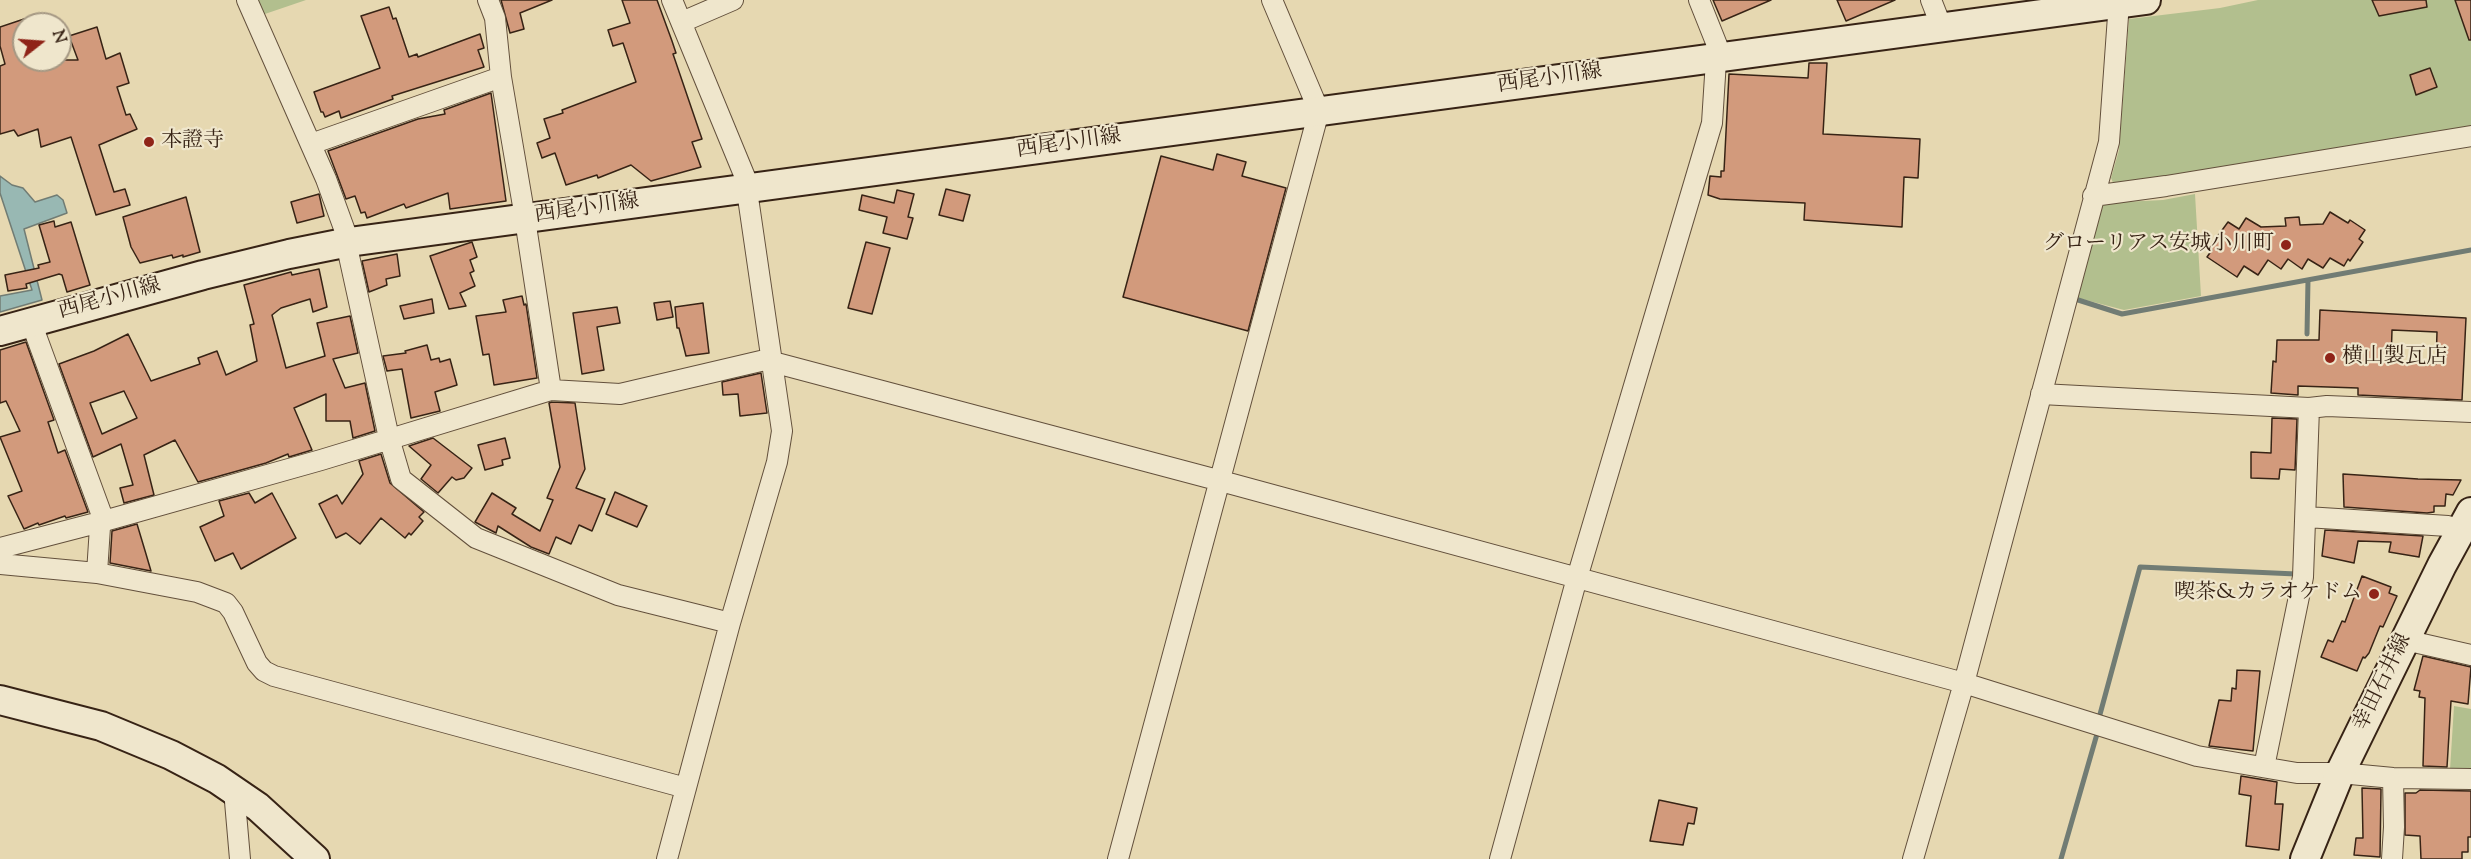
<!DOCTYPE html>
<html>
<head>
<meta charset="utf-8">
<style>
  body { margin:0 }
  #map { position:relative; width:2471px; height:859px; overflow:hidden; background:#e6d8b1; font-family:"Sorts Mill Goudy",serif }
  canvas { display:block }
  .north { position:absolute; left:12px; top:12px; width:60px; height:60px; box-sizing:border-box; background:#efe6cc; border:2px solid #a59883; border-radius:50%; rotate:73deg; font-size:16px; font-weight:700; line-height:24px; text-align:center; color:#372315 }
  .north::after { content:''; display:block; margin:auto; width:21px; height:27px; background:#8f2418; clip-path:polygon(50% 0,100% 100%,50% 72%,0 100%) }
</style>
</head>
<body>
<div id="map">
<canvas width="2471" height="859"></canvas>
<div class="north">N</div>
</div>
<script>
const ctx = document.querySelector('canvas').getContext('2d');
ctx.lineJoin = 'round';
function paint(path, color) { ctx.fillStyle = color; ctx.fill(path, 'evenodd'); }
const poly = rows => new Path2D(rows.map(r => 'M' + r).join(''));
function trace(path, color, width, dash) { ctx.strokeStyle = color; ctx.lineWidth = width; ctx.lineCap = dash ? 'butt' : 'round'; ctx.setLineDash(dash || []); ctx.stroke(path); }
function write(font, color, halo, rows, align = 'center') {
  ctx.font = font + ' "Sorts Mill Goudy","Noto Serif JP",serif'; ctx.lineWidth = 4.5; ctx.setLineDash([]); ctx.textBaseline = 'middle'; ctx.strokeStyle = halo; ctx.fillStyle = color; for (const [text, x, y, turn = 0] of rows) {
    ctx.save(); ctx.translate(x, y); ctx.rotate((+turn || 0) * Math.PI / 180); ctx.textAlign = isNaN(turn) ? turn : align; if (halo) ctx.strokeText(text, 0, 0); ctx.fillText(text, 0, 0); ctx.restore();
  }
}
paint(poly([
  [255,0,306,0,262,15],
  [2258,0,2471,0,2471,128,2114,185,2111,178,2119,150,2129,19,2220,8],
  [2195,194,2201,296,2124,310,2078,298,2103,203,2163,200],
  [2454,706,2471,709,2471,771,2450,770]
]), '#b2bf8e');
const water = poly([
  [0,176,12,185,23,188,35,202,57,195,63,200,67,213,24,229,42,300,0,312,0,296,32,290,0,193,0,176]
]);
paint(water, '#98b8b3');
trace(water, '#717c74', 1.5);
trace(poly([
  [2075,299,2122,314,2471,250],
  [2307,334,2308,280],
  [2099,718,2140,567,2296,574],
  [2061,859,2097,734]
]), '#717c74', 5);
const building = poly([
  [501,0,552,0,520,13,524,29,510,33,501,0],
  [622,0,657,0,672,41,676,53,673,54,702,139,692,142,701,167,651,181,631,165,598,178,597,175,566,185,555,153,542,158,537,143,550,138,544,119,563,113,562,110,636,82,623,43,613,46,608,30,630,23,622,0],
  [1713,0,1771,0,1722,21,1713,0],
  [1837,0,1895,0,1846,21,1837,0],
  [2372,0,2426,0,2427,7,2379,16,2372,0],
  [2455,0,2471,0,2471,40,2469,40,2455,0],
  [389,7,393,19,396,18,409,57,417,54,418,57,480,34,484,48,478,50,484,67,392,96,393,99,341,118,339,111,325,117,323,112,321,112,314,92,380,68,361,16,389,7],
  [24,19,24,60,49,60,51,68,56,60,78,60,69,36,97,27,106,59,120,53,129,83,117,87,126,115,130,114,137,129,99,145,114,192,125,189,130,205,96,215,71,137,41,147,38,129,18,136,14,130,0,134,0,66,5,64,0,46,0,27,24,19],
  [1809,63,1827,63,1823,134,1920,139,1918,178,1904,177,1902,227,1804,220,1805,203,1720,199,1708,195,1710,176,1721,177,1721,171,1724,171,1729,74,1808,78,1809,63],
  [2430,68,2437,87,2416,95,2410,75,2430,68],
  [491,93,506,201,450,209,448,193,406,208,404,204,367,218,365,212,361,213,355,196,346,199,328,151,418,119,445,114,444,110,491,93],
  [1217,154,1246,162,1242,176,1286,188,1248,331,1123,297,1161,156,1213,170,1217,154],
  [946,189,970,195,963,221,939,215,946,189],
  [897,190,914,194,908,217,913,218,907,239,883,233,887,217,859,210,862,195,894,203,897,190],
  [319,194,324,216,297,223,291,202,319,194],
  [186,197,200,252,183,257,183,255,173,258,172,255,140,263,131,247,123,217,186,197],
  [2330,212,2348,223,2350,220,2365,230,2359,239,2363,242,2350,261,2348,259,2344,266,2330,258,2323,268,2308,259,2302,269,2288,259,2281,269,2268,260,2258,275,2244,266,2237,277,2207,257,2212,250,2209,248,2228,222,2239,229,2246,218,2261,227,2286,226,2285,218,2299,217,2300,225,2323,224,2330,212],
  [54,221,55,227,71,222,90,285,67,292,62,275,59,274,26,284,27,288,8,291,5,275,39,268,38,265,50,262,39,225,54,221],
  [472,242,477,257,470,260,474,271,470,273,475,286,460,293,466,306,449,309,430,256,472,242],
  [866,242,890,248,872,314,848,308,866,242],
  [397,254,400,276,386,279,387,285,369,292,362,261,397,254],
  [319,269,327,307,313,312,310,299,281,308,272,315,286,368,325,356,317,323,350,316,358,353,333,359,345,388,365,383,375,431,353,438,350,421,326,421,326,394,294,408,312,450,289,457,288,454,266,463,198,482,175,440,144,455,154,495,124,503,120,488,133,485,121,444,93,457,59,364,94,351,128,334,151,381,200,364,198,358,217,351,226,375,257,361,250,325,254,324,244,285,291,272,292,275,319,269],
  [124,391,137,418,102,434,90,403,124,391],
  [522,296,524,305,526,304,537,378,494,385,489,354,483,355,476,316,506,312,503,300,522,296],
  [432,299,434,313,404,319,400,306,432,299],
  [670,301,673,317,657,320,654,303,670,301],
  [703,303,709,353,686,356,679,328,677,328,675,307,703,303],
  [617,307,620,323,597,327,604,370,582,374,573,313,617,307],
  [2320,310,2466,318,2462,400,2358,395,2358,388,2298,386,2298,395,2271,393,2273,361,2276,362,2277,340,2319,340,2320,310],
  [2392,330,2437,332,2436,364,2391,362,2392,330],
  [26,342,54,420,48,422,58,453,65,450,88,512,66,518,65,516,39,525,38,523,24,529,8,496,22,491,0,437,20,431,6,401,0,403,0,350,26,342],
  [427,345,431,360,439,358,440,362,450,359,457,385,435,392,440,411,411,418,402,369,387,371,383,356,406,353,405,351,427,345],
  [761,373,767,413,740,416,738,394,723,395,722,382,761,373],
  [552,402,575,403,585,469,576,488,605,499,592,531,579,525,571,544,556,537,549,554,531,547,498,526,496,533,475,522,492,493,516,508,512,514,540,531,553,500,547,498,560,467,549,403,552,402],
  [2272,418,2297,419,2295,470,2280,469,2279,479,2251,478,2251,452,2271,453,2272,418],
  [433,438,472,468,464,478,456,480,452,477,438,493,421,479,431,465,409,446,433,438],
  [505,438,510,458,502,460,503,465,485,470,478,445,505,438],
  [381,454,390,483,424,512,419,517,423,521,411,535,409,533,405,538,381,518,360,544,346,533,336,538,319,504,337,495,342,504,363,474,359,461,381,454],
  [2343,474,2418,479,2461,480,2453,495,2446,494,2445,506,2434,506,2434,512,2427,513,2344,507,2343,474],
  [615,492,647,506,637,527,606,514,615,492],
  [249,493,255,503,272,493,296,538,241,569,233,553,215,561,200,527,224,516,219,501,249,493],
  [137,524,146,554,151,571,110,563,112,531,137,524],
  [2325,530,2423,536,2419,557,2389,552,2391,542,2358,541,2354,563,2322,556,2325,530],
  [2362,576,2391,587,2389,593,2397,596,2383,627,2380,626,2369,653,2365,658,2363,657,2357,671,2321,657,2328,640,2333,642,2342,621,2345,622,2362,576],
  [2423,656,2471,667,2468,704,2451,701,2447,767,2423,766,2425,698,2419,697,2420,691,2414,690,2423,656],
  [2237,670,2260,671,2253,751,2209,746,2219,700,2231,701,2232,688,2236,689,2237,670],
  [2241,776,2277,782,2275,804,2283,804,2279,850,2246,846,2251,796,2239,794,2241,776],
  [2362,788,2381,789,2380,857,2354,855,2356,838,2363,838,2362,788],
  [2420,790,2471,791,2471,837,2468,837,2468,852,2462,852,2462,859,2421,859,2420,836,2405,835,2405,793,2416,793,2420,790],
  [1659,800,1697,808,1694,824,1688,823,1683,845,1650,841,1659,800]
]);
paint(building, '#d29a7c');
trace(building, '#372315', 1.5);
const street = poly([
  [247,0,326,179,349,242,349,256,389,438,401,479,476,538,618,595,730,623],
  [488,0,495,18,501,77],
  [1931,0,1942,28],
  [682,22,733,0],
  [311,144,501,77,523,206,551,390],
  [2093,196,2166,186,2471,136],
  [31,322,104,521,100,527,97,573],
  [2041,394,2309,408,2327,406,2471,412],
  [2306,517,2448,526,2461,530],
  [0,548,104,521,321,460,551,390,620,394,765,360,1221,481,1964,683,2197,756,2297,773,2340,773,2393,778,2471,779],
  [0,564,97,573,197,592,226,603,233,612,257,663,264,671,274,676,686,788],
  [2405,640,2471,655],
  [2264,767,2303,577,2309,408],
  [234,790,240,859],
  [667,859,730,623,777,462,782,431,745,177,672,0],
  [1118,859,1319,111,1272,0],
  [1500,859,1577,578,1712,123,1717,45,1699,0],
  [1913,859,1964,683,2109,142,2118,16,2117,0],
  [2392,859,2394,827,2393,778]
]);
const secondary = poly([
  [0,331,203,275,289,254,349,242,2146,0],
  [0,700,101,726,171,755,217,779,258,807,315,859],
  [2305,859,2340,773,2442,565,2471,512]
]);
trace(street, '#63503c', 22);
trace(secondary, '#372315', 32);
trace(street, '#efe6cc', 20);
trace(secondary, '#efe6cc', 28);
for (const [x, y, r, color] of [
  [149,142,6,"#8f2418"],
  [2286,245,6,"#8f2418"],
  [2330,358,6,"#8f2418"],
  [2374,594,6,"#8f2418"]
]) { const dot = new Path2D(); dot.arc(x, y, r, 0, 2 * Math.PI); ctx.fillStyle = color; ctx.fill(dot); trace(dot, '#efe6cc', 2); }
write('21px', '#372315', '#efe6cc', [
  ["西尾小川線",1550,80,-8],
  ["西尾小川線",1069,145,-8],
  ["西尾小川線",587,210,-8],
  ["西尾小川線",110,300,-15],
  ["幸田石井線",2384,683,-64]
]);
write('21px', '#372315', '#efe6cc', [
  ["本證寺",161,142],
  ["グローリアス安城小川町",2274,245,"right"],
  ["横山製瓦店",2342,358],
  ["喫茶&カラオケドム",2362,594,"right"]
], 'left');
</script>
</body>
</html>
